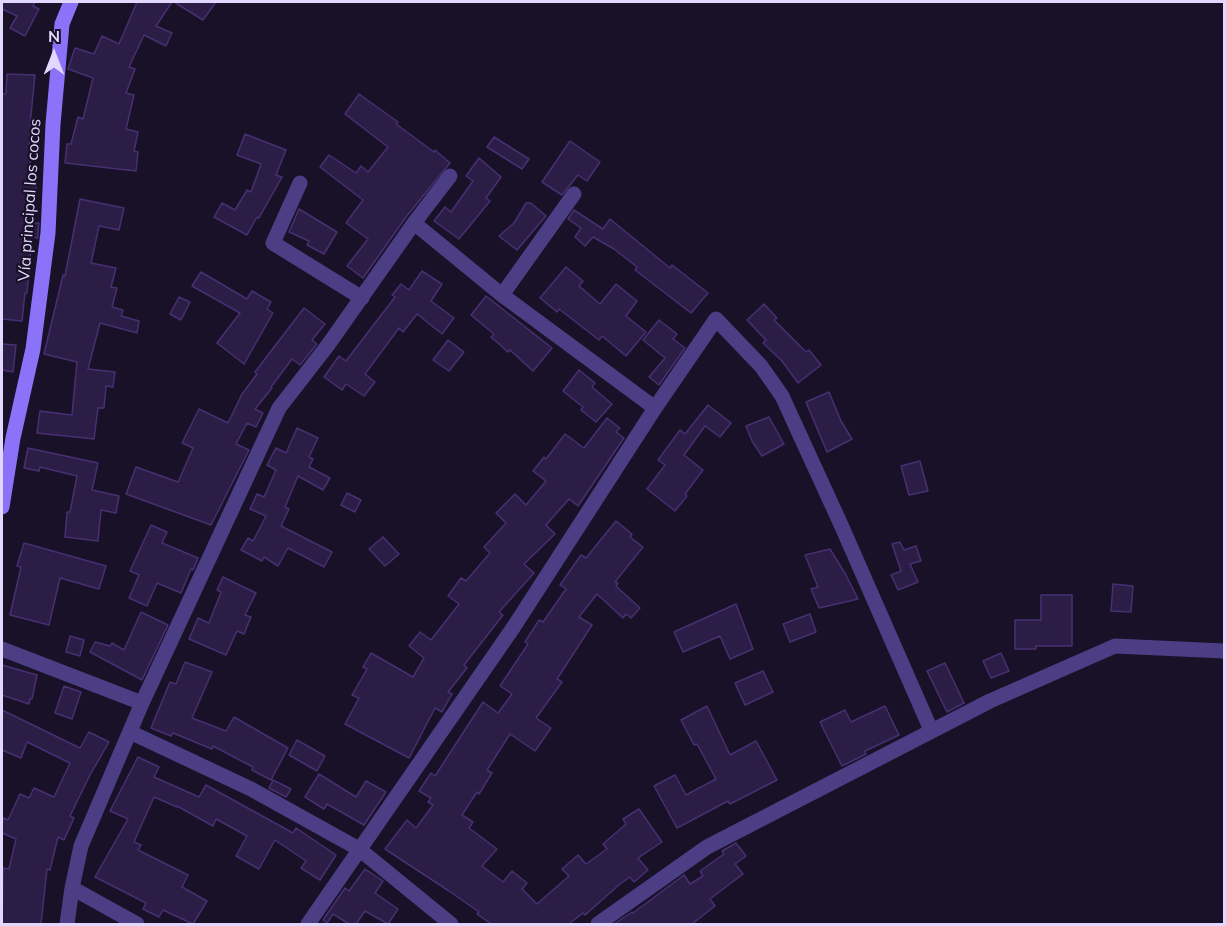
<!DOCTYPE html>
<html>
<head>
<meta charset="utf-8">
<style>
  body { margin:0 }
  #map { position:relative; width:1226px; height:926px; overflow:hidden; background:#181127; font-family:Mulish,sans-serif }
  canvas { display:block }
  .frame { position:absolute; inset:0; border:3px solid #e2d8fd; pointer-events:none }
  .north { position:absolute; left:24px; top:24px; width:60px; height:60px; -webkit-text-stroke:4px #181127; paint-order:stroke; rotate:0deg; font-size:16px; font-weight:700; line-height:24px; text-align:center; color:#e2d8fd }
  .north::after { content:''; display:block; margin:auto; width:21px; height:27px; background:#e2d8fd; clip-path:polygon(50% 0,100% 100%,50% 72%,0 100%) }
</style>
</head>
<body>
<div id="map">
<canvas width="1226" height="926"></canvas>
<div class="frame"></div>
<div class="north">N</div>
</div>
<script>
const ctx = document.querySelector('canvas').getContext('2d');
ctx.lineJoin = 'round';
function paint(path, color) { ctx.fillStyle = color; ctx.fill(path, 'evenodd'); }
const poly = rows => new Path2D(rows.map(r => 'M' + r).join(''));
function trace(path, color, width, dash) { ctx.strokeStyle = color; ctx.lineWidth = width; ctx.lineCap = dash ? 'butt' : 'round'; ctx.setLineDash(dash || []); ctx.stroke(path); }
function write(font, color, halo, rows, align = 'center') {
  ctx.font = font + ' Mulish,sans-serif'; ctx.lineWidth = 4.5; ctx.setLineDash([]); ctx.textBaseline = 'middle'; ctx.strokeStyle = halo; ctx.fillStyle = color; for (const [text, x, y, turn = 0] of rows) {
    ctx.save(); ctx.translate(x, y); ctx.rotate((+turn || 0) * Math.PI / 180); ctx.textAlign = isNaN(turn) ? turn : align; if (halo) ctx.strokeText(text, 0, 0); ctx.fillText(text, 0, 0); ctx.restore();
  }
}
const building = poly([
  [2,2,35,2,33,6,39,9,25,36,10,28,17,16,2,9,2,2],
  [137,2,172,2,156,26,172,33,166,46,144,35,129,67,135,69,126,93,134,95,126,129,138,132,134,151,138,152,136,171,65,163,67,144,71,144,78,117,83,119,93,78,68,69,75,48,94,54,102,36,119,44,137,2],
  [174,2,216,2,203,20,174,2],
  [7,74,35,75,30,125,32,126,29,145,33,145,27,185,36,186,33,223,39,223,38,232,38,238,32,237,28,282,27,293,25,293,22,321,2,319,2,94,6,94,7,74],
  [359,94,398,122,396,124,434,152,435,150,450,163,406,217,363,278,347,266,368,239,346,223,363,200,320,167,329,155,356,173,361,166,368,172,388,147,345,114,359,94],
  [245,134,286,150,276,175,282,177,259,218,257,217,247,235,214,217,222,203,235,210,247,190,251,192,261,164,237,155,245,134],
  [494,137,529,159,522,169,487,147,494,137],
  [570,141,600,162,587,181,578,175,562,195,542,182,570,141],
  [479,158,501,177,486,198,490,201,459,239,434,221,445,207,451,212,473,181,466,176,479,158],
  [80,199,124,208,119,230,99,226,91,263,116,268,111,287,117,288,112,307,123,310,121,316,139,321,137,333,100,323,88,369,115,372,113,387,106,386,104,408,98,408,94,439,37,433,40,411,72,415,77,362,44,354,63,275,65,276,80,199],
  [526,203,531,203,546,216,517,250,499,236,514,223,526,203],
  [299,209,337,232,324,254,307,245,309,241,289,232,299,209],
  [574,210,603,229,610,219,670,268,672,265,708,293,691,313,635,270,637,267,614,249,593,237,585,246,575,237,581,228,568,219,574,210],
  [566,267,583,281,579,286,600,304,616,284,637,301,626,316,646,332,626,356,602,336,599,340,559,309,557,312,540,298,566,267],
  [422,271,442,284,431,301,454,318,442,334,417,314,403,332,399,328,365,374,375,382,364,396,346,384,342,390,324,377,339,356,346,361,395,297,392,295,401,284,409,290,422,271],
  [201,272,247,299,252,291,271,302,267,309,273,313,244,364,217,343,240,313,192,286,201,272],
  [486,296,552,348,533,371,510,350,508,352,491,337,494,334,471,315,486,296],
  [179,297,190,302,181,320,170,314,179,297],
  [764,304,777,318,774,320,806,352,809,350,821,365,798,383,782,361,763,343,766,340,747,320,764,304],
  [304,308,325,324,312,340,317,344,300,365,292,359,271,387,272,388,255,409,263,413,256,427,247,423,236,444,249,450,211,525,126,494,136,467,178,482,193,448,182,443,199,409,228,423,242,394,257,374,255,372,304,308],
  [659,320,677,334,673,339,685,348,659,385,649,377,665,358,643,340,659,320],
  [448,340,464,352,449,371,433,360,448,340],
  [2,344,16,345,13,372,2,370,2,344],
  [579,370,595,383,592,387,612,404,596,422,581,410,583,407,563,391,579,370],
  [829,392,841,421,852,439,827,452,806,402,829,392],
  [708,405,731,423,720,437,705,426,684,455,703,470,685,494,687,496,675,511,647,489,665,465,658,460,680,430,685,434,708,405],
  [769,417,784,444,762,456,752,441,746,426,769,417],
  [607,418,620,428,616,432,624,438,578,506,569,499,546,525,555,534,524,564,534,573,499,612,503,615,464,665,467,668,448,692,452,694,442,712,435,708,409,758,345,724,359,698,352,695,367,669,363,667,371,653,413,677,424,658,409,646,420,632,431,640,459,604,448,596,461,578,466,581,490,553,484,547,506,523,496,513,515,494,526,505,546,481,533,471,544,457,546,459,565,434,584,448,607,418],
  [297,428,318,438,309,457,313,459,309,467,330,478,323,490,298,476,285,507,289,509,281,526,332,552,324,567,288,548,278,566,264,557,262,561,241,550,248,538,253,541,266,516,250,509,257,494,264,497,276,470,267,465,276,448,286,453,297,428],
  [28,448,98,463,92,490,119,496,116,513,101,510,98,541,65,537,67,512,70,512,77,476,40,467,39,471,24,468,28,448],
  [920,461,928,491,909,495,901,466,920,461],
  [347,493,361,500,355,512,341,505,347,493],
  [616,521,632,534,630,537,643,547,615,582,618,583,616,586,640,608,631,618,626,614,623,618,597,594,579,617,592,625,557,679,562,682,536,718,551,728,535,751,510,734,487,770,492,773,479,794,477,792,462,815,473,822,469,828,497,849,482,866,503,882,512,871,527,883,522,889,537,904,569,876,562,869,578,855,586,864,607,849,603,844,626,824,623,819,639,809,662,842,638,858,648,870,634,882,630,877,620,884,585,915,583,913,569,924,491,924,477,914,479,912,449,891,385,849,407,820,416,828,433,805,428,802,431,798,419,791,431,773,435,776,483,702,498,713,512,694,500,686,528,644,525,642,539,620,543,622,566,589,560,585,581,555,586,558,616,521],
  [151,525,167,532,162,543,198,558,193,570,191,569,181,593,157,583,147,606,129,598,139,575,130,571,151,525],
  [383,537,399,554,385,566,369,549,383,537],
  [900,542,904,550,916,546,921,561,910,564,918,582,898,590,891,575,901,571,892,544,900,542],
  [24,543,106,566,99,589,60,578,49,625,10,615,21,567,17,566,24,543],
  [830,549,846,575,858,599,819,608,811,589,818,587,805,555,830,549],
  [223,577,256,593,245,615,251,617,244,634,237,631,226,655,189,639,198,618,209,623,221,592,217,590,223,577],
  [1113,584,1133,586,1131,612,1111,611,1113,584],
  [1041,595,1072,595,1072,646,1036,646,1036,649,1015,649,1015,620,1041,620,1041,595],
  [736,604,753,649,730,659,720,636,683,652,674,632,736,604],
  [141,612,168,625,142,680,90,652,95,642,110,646,112,643,124,650,141,612],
  [810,614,816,632,790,642,783,624,810,614],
  [70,636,84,640,80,656,66,652,70,636],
  [1001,653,1009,671,991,678,983,661,1001,653],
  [185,662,212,672,192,718,226,731,234,717,288,748,271,780,252,770,253,767,213,746,212,749,173,733,171,736,151,728,170,682,176,684,185,662],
  [945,663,964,703,947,712,927,671,945,663],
  [2,665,37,675,32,699,30,699,29,704,2,695,2,665],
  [763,671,773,692,745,705,735,683,763,671],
  [64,686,81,692,72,719,55,713,64,686],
  [707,706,730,755,756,741,777,780,730,804,728,801,677,828,654,786,675,775,686,795,716,779,697,744,694,745,681,720,707,706],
  [885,706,899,735,865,751,866,754,842,766,820,722,845,710,851,722,885,706],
  [2,710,80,748,89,732,109,742,90,775,70,816,74,818,64,840,58,837,50,870,47,869,41,924,2,924,3,868,9,869,16,839,2,833,2,824,4,818,8,820,20,794,29,798,34,788,54,797,70,763,27,742,21,758,2,750,2,710],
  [297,740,325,756,317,771,289,755,297,740],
  [138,757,159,767,154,777,199,797,206,785,293,833,296,828,336,855,320,880,301,868,306,861,275,840,259,869,236,856,247,836,216,819,213,826,177,806,177,807,154,797,134,842,141,845,138,850,188,875,182,887,207,901,193,924,163,910,159,917,143,909,146,903,95,877,128,819,110,811,138,757],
  [319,774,356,797,366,781,386,792,364,825,327,804,324,809,305,797,319,774],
  [273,780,291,789,286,797,269,788,273,780],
  [736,843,746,856,735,864,743,874,710,899,715,906,692,924,614,924,632,912,633,913,684,875,690,884,703,876,700,871,724,854,722,851,736,843],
  [365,869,383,881,375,893,398,909,388,924,365,911,356,924,349,924,333,914,327,923,323,920,345,888,349,891,365,869]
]);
paint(building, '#2c1d47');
trace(building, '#473072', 1.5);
trace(poly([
  [300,183,273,243,362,298],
  [414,223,502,295,655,408],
  [502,295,574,194],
  [2,649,142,703],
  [130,732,251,789,359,849,451,924],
  [72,888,137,924],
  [67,924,72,888,81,846,142,703,279,408,328,345,414,223,450,176],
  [308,924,513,628,655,408,716,319,761,366,782,396,842,527,931,730],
  [598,924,707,847,990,701,1115,646,1224,651]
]), '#4b3e84', 15);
trace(poly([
  [2,507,13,438,33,349,48,233,53,124,62,24,71,2]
]), '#8b73f9', 15);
write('16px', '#e2d8fd', '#181127', [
  ["Vía principal los cocos",30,200,-86]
]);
</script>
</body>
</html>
